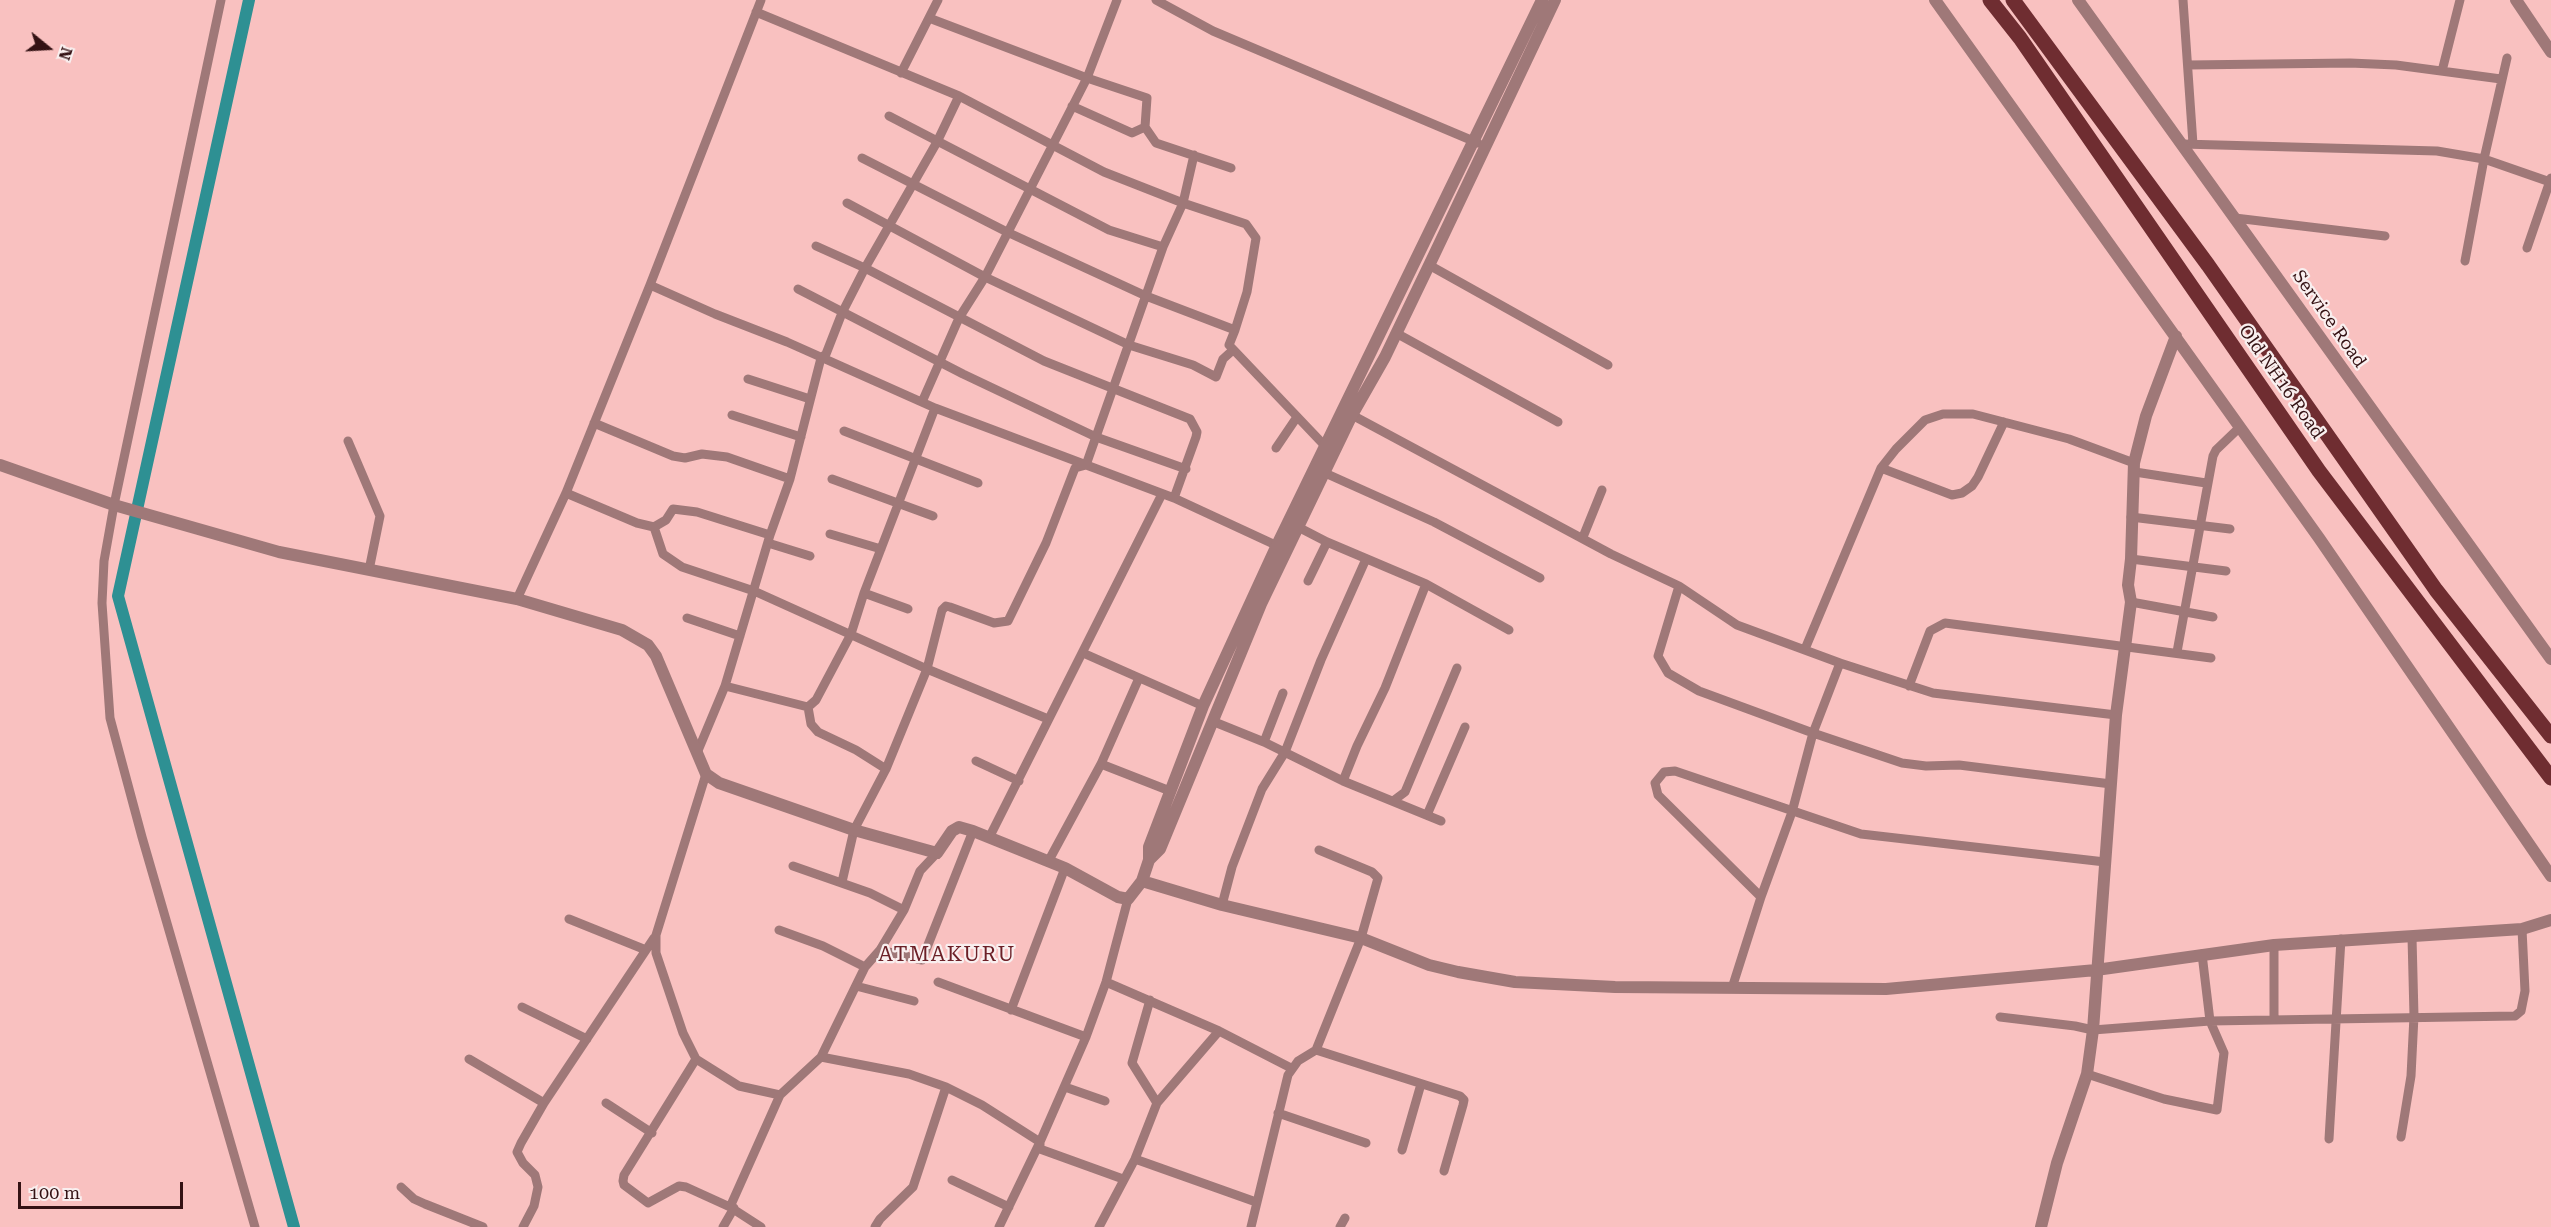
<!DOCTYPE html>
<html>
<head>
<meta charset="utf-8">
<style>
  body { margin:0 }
  #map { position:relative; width:2551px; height:1227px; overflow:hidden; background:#f9c1c0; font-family:"Roboto Serif",serif }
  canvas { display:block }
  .north { position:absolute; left:18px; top:18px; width:60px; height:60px; -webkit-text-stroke:4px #f9efef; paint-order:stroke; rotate:108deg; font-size:16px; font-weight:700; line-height:24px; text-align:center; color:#341214 }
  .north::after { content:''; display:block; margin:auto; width:21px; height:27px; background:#341214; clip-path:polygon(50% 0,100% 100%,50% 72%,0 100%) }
  .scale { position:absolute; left:18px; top:1182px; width:165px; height:27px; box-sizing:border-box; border:3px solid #341214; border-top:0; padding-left:8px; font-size:18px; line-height:21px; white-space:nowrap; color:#341214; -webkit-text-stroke:4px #f9efef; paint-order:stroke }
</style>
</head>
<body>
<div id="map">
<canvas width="2551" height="1227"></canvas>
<div class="north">N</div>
<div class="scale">100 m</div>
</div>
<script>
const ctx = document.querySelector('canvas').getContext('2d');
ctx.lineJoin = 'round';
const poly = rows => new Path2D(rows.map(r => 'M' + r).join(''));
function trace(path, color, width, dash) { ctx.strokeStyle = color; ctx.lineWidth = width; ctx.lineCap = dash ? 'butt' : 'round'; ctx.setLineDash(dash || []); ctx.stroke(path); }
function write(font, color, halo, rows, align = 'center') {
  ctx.font = font + ' "Roboto Serif",serif'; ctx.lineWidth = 4.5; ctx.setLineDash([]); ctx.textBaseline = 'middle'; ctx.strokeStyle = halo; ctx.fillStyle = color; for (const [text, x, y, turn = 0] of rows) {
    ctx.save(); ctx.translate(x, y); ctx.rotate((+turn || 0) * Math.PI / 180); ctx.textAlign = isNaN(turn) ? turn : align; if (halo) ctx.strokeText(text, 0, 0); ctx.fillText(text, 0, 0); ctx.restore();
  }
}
trace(poly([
  [249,0,118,596,294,1227]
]), '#2e9093', 12);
trace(poly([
  [221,0,114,505,104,561,102,603,110,718,142,837,255,1227],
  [1156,0,1213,31,1478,143],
  [2183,0,2193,144],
  [756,12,959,96,1104,172,1183,203,1246,224,1256,238,1247,292,1235,330],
  [929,18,1087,78,1147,98,1145,127],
  [2188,65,2350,63,2396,65,2501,79],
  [2442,71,2460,0],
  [901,73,938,0],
  [1072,106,1132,133,1145,127,1156,143,1231,168],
  [889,116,1109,230,1163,247],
  [2182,144,2437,151,2484,159,2550,182],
  [862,158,1007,232,1146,296,1235,330,1229,345,1326,447],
  [847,203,985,277,1129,345,1193,365,1216,377,1223,359,1233,350],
  [2235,218,2385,236],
  [816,246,865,268,1044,361,1190,419,1197,432,1196,437,1174,498],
  [2527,248,2551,178],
  [2465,261,2484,159,2507,58],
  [1429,265,1608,365],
  [650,285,715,314,787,342,935,408,1174,498,1282,548],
  [798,289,963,374,1096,437,1186,469],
  [1396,333,1558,422],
  [748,379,810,399],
  [922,402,959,318,985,277,1087,78,1117,0],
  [732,415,801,437],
  [1352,415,1611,554,1679,586,1737,625,1840,663,1933,693,2116,715],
  [594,423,673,456,685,458,702,454,727,457,790,479],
  [844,431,978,483],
  [348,441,380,516,369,570],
  [1276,448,1297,417],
  [1881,468,1952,495,1962,493,1972,486,1978,477,2004,422],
  [2135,472,2206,483],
  [1325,473,1434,522,1540,578],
  [832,479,933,516],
  [566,493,637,523,654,527,666,520,673,509,697,512,770,535],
  [2131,517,2230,529],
  [654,527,663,554,682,567,754,591,927,669,1048,719],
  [1298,527,1327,542,1426,584,1509,630],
  [830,534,881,549],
  [1583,537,1602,490],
  [768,543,810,556],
  [2131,559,2226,571],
  [1308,581,1327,542],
  [1679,586,1658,656,1668,673,1699,691,1813,733,1902,763,1926,766,1959,765,2111,784],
  [864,593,908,609],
  [517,599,566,493,650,285,761,0],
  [2131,602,2213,617],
  [687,618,740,636],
  [1805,649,1881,468,1896,449,1925,420,1943,414,1973,414,2069,439,2134,463],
  [2177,652,2213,456,2216,450,2240,427],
  [1083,653,1203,706],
  [725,686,808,707,816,700,851,634,864,593,935,408],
  [1909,686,1930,631,1945,623,2211,658],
  [808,707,811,724,818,732,856,750,886,769],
  [1212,721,1264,742,1343,781,1441,821],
  [1264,742,1283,693],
  [697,753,725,686,770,535,790,479,821,358,826,354,842,313,865,268,937,142,959,96],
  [976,761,1019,781],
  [1101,764,1170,791],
  [706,774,656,935,656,953,683,1033,696,1059,739,1086,780,1095],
  [1343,781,1357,746,1385,688,1426,584],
  [1393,801,1405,792,1457,668],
  [1427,815,1465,727],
  [990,836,1162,494],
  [1048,862,1101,764,1139,678],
  [793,866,870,893,904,910],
  [842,882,854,830,886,769,927,669,942,610,946,606,950,607,994,623,1008,621,1046,543,1075,468,1086,465,1163,247,1183,203,1194,155],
  [1761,897,1658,795,1655,783,1664,772,1675,771,1861,834,2105,862],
  [1222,905,1232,867,1262,789,1285,752,1321,660,1366,559],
  [569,919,646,950],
  [779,930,823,946,865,967],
  [880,950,922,960,973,831],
  [938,982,1086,1037],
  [1106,982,1219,1031,1291,1068],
  [856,986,914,1001],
  [1732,988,1761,897,1792,812,1813,733,1840,663],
  [1150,1000,1132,1063,1157,1103],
  [522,1007,587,1039],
  [1011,1010,1065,868],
  [2000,1017,2075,1026,2093,1030,2210,1021,2515,1016,2521,1011,2525,991,2522,929],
  [2274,1019,2274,945],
  [1316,1050,1460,1096,1464,1100,1463,1105,1444,1171],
  [821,1057,909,1074,946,1087,982,1105,1040,1142,1040,1149,1123,1179],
  [469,1059,544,1103],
  [696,1059,624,1175,623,1181,624,1185,648,1203,679,1186,686,1187,730,1207],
  [2087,1074,2164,1099,2217,1110,2224,1053,2210,1021,2202,954],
  [1065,1087,1105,1101],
  [606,1103,652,1133],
  [1278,1113,1366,1143],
  [2401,1137,2411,1076,2414,1016,2412,937],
  [2329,1139,2341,939],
  [1402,1150,1421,1084],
  [1135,1159,1256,1202],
  [952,1180,1009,1207],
  [401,1187,414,1199,425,1204,483,1227],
  [523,1227,534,1206,538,1187,535,1175,523,1163,517,1152,521,1143,544,1103,654,938],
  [723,1227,734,1208],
  [761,1227,730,1207,780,1095,821,1057,865,967,880,950,904,910,920,871,937,853],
  [875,1227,880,1219,913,1187,946,1087],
  [999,1227,1040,1142,1086,1037,1106,982,1128,899],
  [1099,1227,1135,1159,1157,1103,1219,1031],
  [1251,1227,1288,1075,1298,1061,1316,1050,1361,938,1378,878,1372,872,1319,850],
  [1340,1227,1345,1218]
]), '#9f7878', 9);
trace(poly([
  [1935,0,2319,538,2551,876],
  [2078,0,2551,659],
  [2516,0,2551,52],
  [0,465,114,505,279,552,517,599,622,630,648,645,656,656,706,774,719,783,854,830,937,853,952,831,959,827,973,831,1065,868,1118,897,1128,899,1142,881,1149,860,1149,847,1203,706,1277,545,1542,0],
  [1149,860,1160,849,1261,604,1352,415,1385,357,1434,255,1555,0],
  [1142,881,1222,905,1361,938,1429,965,1458,972,1515,982,1615,987,1886,989,2096,970,2274,945,2522,929,2551,920],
  [2041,1227,2057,1163,2087,1074,2093,1030,2116,715,2131,602,2128,585,2131,559,2134,463,2146,416,2176,336]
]), '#9f7878', 12);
trace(poly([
  [1990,0,2020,38,2319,471,2551,778],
  [2013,0,2208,265,2436,590,2551,736]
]), '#6f2d31', 15);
write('18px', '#341214', '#f9efef', [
  ["Service Road",2329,319,55],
  ["Old NH16 Road",2281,382,55]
]);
ctx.letterSpacing = '1.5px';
write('21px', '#6c2027', '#f9efef', [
  ["ATMAKURU",947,955]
]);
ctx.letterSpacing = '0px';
</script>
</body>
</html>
